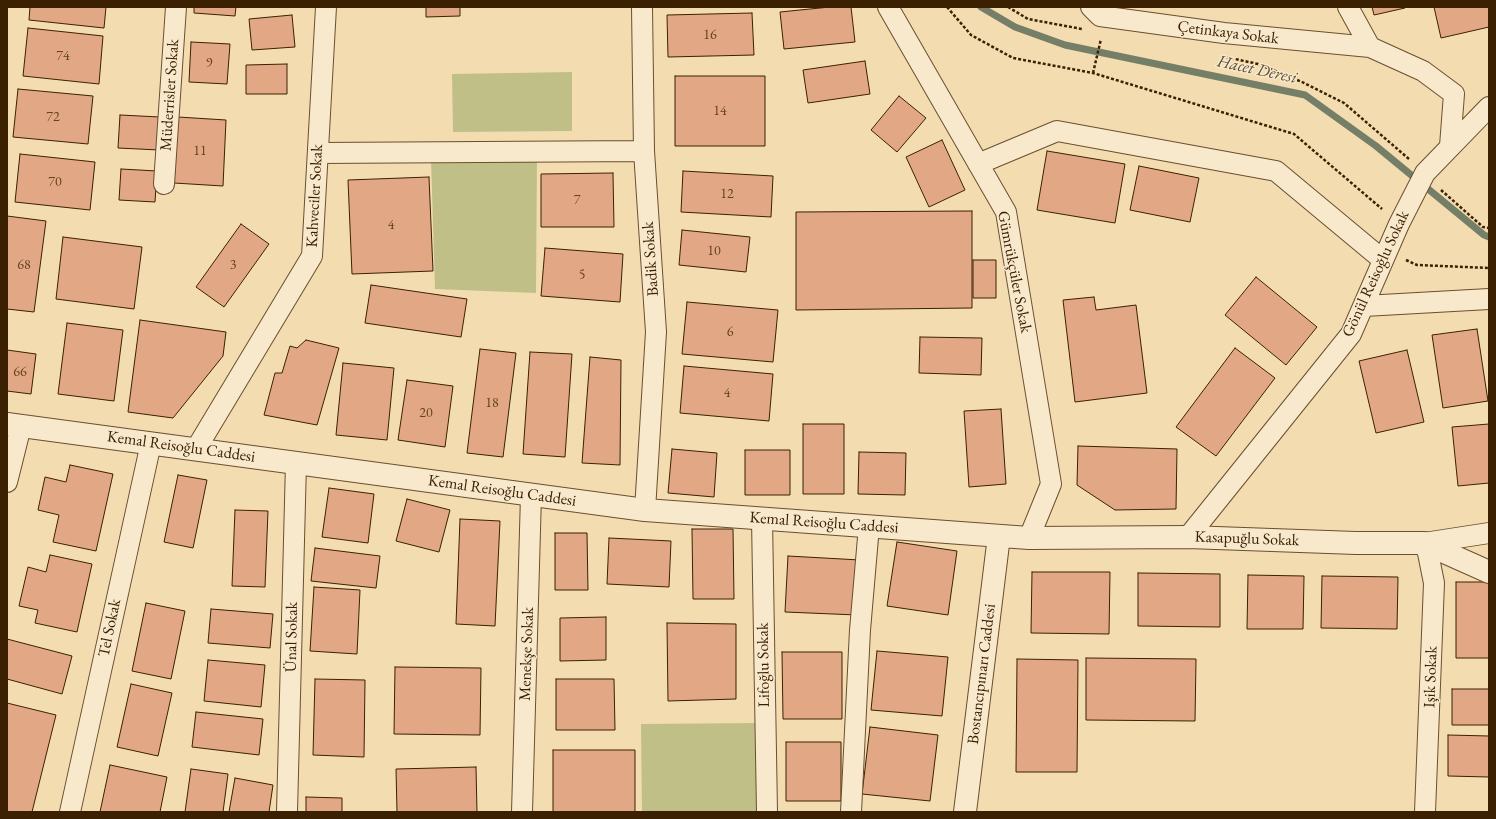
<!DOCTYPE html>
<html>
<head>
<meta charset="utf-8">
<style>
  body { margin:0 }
  #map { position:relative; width:1496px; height:819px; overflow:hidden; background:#f4dcb1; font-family:"EB Garamond",serif }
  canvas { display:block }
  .frame { position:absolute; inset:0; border:8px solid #3b2002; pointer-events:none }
</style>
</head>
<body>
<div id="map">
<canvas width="1496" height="819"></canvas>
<div class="frame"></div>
</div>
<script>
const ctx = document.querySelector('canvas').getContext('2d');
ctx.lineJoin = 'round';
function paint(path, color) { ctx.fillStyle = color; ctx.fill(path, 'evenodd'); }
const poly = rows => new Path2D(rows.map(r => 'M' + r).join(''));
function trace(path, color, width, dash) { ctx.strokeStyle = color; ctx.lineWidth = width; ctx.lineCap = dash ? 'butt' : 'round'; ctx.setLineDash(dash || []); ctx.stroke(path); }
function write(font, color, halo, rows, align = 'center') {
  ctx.font = font + ' "EB Garamond",serif'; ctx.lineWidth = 3; ctx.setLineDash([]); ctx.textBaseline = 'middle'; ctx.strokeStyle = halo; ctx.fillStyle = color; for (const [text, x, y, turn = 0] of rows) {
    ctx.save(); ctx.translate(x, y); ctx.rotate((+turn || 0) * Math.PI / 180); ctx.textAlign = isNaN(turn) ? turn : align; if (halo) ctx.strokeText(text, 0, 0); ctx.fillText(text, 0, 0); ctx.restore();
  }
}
paint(poly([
  [572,72,572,131,453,132,452,74],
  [431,159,537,159,536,293,435,289],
  [760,723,761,812,642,812,641,724]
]), '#c0bf88');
trace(poly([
  [981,7,1015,27,1065,45,1305,95,1376,146,1484,235,1489,237]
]), '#757e67', 7);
const building = poly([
  [30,7,106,7,104,28,29,20,30,7],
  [194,7,236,7,235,16,194,13,194,7],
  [426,7,460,7,460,16,426,17,426,7],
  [830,7,851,7,855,42,784,49,780,12,830,7],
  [1372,7,1404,7,1405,8,1374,15,1372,7],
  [1434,7,1489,7,1489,27,1441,38,1434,7],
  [752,13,754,55,668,57,667,15,752,13],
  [292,15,295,47,252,50,249,19,292,15],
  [28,28,103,36,99,84,23,76,28,28],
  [191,42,230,44,227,84,189,82,191,42],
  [865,61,870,94,808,103,803,70,865,61],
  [287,64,287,94,246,94,246,65,287,64],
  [675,76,765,76,765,146,675,146,675,76],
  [18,89,93,96,88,144,13,137,18,89],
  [899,96,926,118,897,152,871,130,899,96],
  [120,115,160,117,159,150,118,148,120,115],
  [178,117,226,120,223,186,174,183,178,117],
  [942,140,965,190,929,207,906,157,942,140],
  [1047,151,1125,164,1115,223,1037,210,1047,151],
  [20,154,95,162,90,210,15,202,20,154],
  [1139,166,1199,178,1190,222,1130,210,1139,166],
  [121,169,157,171,155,202,119,200,121,169],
  [683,171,773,176,771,217,681,212,683,171],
  [613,173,614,227,541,227,541,174,613,173],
  [429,177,433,271,352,274,348,180,429,177],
  [972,211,972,308,796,310,796,212,972,211],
  [7,216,46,221,34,312,7,309,7,216],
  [241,224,269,244,224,307,196,287,241,224],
  [682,230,750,237,746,272,679,265,682,230],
  [63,237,142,247,134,309,56,299,63,237],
  [545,248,623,254,620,302,541,296,545,248],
  [973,260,996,260,996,298,973,298,973,260],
  [1256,277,1317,327,1286,365,1225,315,1256,277],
  [371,285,467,299,461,337,365,323,371,285],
  [1094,297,1096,310,1136,305,1147,393,1075,402,1063,300,1094,297],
  [687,302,778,310,773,362,682,354,687,302],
  [140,320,226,332,223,356,173,418,128,412,140,320],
  [67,323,123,330,114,401,58,394,67,323],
  [1477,329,1488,401,1443,408,1432,335,1477,329],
  [920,337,982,338,981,375,919,373,920,337],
  [306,340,339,348,317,425,264,415,275,373,282,373,290,346,297,348,306,340],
  [1235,348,1275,378,1216,456,1176,427,1235,348],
  [480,349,516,353,503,457,467,453,480,349],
  [7,350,36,354,31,394,7,391,7,350],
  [1407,350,1424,422,1376,433,1359,361,1407,350],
  [530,352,572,354,565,457,523,454,530,352],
  [590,357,621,360,620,465,582,463,590,357],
  [343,363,394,368,387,440,336,435,343,363],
  [684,366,773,374,769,421,680,413,684,366],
  [407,380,453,386,445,447,398,440,407,380],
  [1001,409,1006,484,969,487,964,411,1001,409],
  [803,424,844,424,844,494,803,494,803,424],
  [1489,424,1489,483,1458,486,1452,427,1489,424],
  [1078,446,1177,449,1176,509,1115,510,1077,485,1078,446],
  [672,449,717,453,714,497,668,493,672,449],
  [745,450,790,450,790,495,745,495,745,450],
  [859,452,906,453,905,495,858,494,859,452],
  [70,465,113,474,96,551,53,542,59,515,38,510,45,477,66,482,70,465],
  [178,475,207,480,193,548,164,542,178,475],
  [329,488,374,494,368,543,322,537,329,488],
  [407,499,450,510,439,552,396,541,407,499],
  [235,510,268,511,265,587,232,586,235,510],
  [460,519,500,521,495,626,456,624,460,519],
  [692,529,733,529,734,599,693,599,692,529],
  [555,533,587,533,588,590,555,590,555,533],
  [609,538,671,541,669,587,607,584,609,538],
  [897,542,957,551,948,615,887,606,897,542],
  [315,548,380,556,376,588,311,581,315,548],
  [50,555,92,564,77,632,35,623,38,610,19,606,28,567,46,572,50,555],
  [788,556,860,560,857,615,785,612,788,556],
  [1032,572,1110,572,1109,634,1031,633,1032,572],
  [1138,573,1220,574,1220,627,1138,626,1138,573],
  [1248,575,1304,576,1303,629,1247,629,1248,575],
  [1322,576,1398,577,1397,629,1321,628,1322,576],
  [1456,582,1489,582,1489,658,1456,658,1456,582],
  [314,587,360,590,357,654,310,651,314,587],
  [146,603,185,611,171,679,132,671,146,603],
  [211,609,273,614,270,648,208,643,211,609],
  [606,617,606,660,560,661,560,618,606,617],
  [667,623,736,624,736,699,668,701,667,623],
  [7,639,72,656,62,694,7,679,7,639],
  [877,651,948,657,942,716,871,710,877,651],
  [782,652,842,652,842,719,783,719,782,652],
  [1086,658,1196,659,1195,721,1086,720,1086,658],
  [1017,659,1078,660,1077,772,1016,772,1017,659],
  [208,660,265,665,261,707,204,701,208,660],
  [395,667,481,668,480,735,394,734,395,667],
  [315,679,365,680,364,757,313,755,315,679],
  [556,679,614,679,615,730,556,730,556,679],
  [131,684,172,693,158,756,117,747,131,684],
  [1452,689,1489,689,1489,725,1452,725,1452,689],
  [7,703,56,715,32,812,7,812,7,703],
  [196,712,263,719,259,755,192,747,196,712],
  [870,727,938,735,930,801,862,794,870,727],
  [1448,735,1489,736,1489,777,1448,776,1448,735],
  [786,742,841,742,841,801,786,801,786,742],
  [553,750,635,750,635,812,553,812,553,750],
  [110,765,167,777,160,812,100,812,110,765],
  [476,767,477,812,397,812,396,769,476,767],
  [191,769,228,774,223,812,185,812,191,769],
  [235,778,273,785,269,812,229,812,235,778],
  [306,797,342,798,342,812,306,812,306,797]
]);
paint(building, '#e2a784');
trace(building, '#3b2002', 1);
const minor = poly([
  [642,7,644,151,656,332,645,510],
  [888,7,1006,212,1051,484,1029,538],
  [1091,7,1100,16,1224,33,1370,47],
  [1348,7,1370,47,1423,71,1454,94,1450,146],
  [318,153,644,151],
  [978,164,1057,131,1276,171,1383,260],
  [164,184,176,7],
  [1364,306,1489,299],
  [196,449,312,256,326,7],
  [7,482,21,426],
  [762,519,767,812],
  [1188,537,1351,334,1399,224,1425,173,1489,107],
  [70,812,151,443],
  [287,812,296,463],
  [522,812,531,495],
  [851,812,860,630,869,526],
  [1425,812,1434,583,1428,553,1424,543,1489,533]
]);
const tertiary = poly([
  [7,424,645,510,1029,538,1188,537,1356,543,1424,543,1489,572],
  [965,812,999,536]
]);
trace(minor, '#694f2e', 22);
trace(tertiary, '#694f2e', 24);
trace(poly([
  [947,7,971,35,1013,58,1093,73,1294,134,1382,209],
  [1008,7,1028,19,1082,29],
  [1226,57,1258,64,1302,82,1344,103,1409,159],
  [1093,73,1101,39],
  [1441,190,1483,227,1489,228],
  [1406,260,1417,265,1489,268]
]), '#3b2002', 2.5, [3, 2]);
trace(minor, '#f8e8cc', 20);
trace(tertiary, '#f8e8cc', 22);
write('14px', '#654222', null, [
  ["16",710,35],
  ["74",63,56],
  ["9",209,63],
  ["14",720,111],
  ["72",53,117],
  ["11",200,151],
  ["70",55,182],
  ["12",727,194],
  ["7",577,200],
  ["4",391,225],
  ["10",714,251],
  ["68",24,265],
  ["3",233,265],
  ["5",582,275],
  ["6",730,332],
  ["66",20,372],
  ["4",727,393],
  ["18",492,403],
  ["20",426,413]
]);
write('16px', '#3b2002', '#f8e8cc', [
  ["Çetinkaya Sokak",1228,33,7],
  ["Müderrisler Sokak",170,95,-86],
  ["Kahveciler Sokak",315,196,-87],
  ["Badik Sokak",651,259,-94],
  ["Gümrükçüler Sokak",1014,272,79],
  ["Gönül Reisoğlu Sokak",1376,274,-65],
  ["Kemal Reisoğlu Caddesi",181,447,8],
  ["Kemal Reisoğlu Caddesi",502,491,8],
  ["Kemal Reisoğlu Caddesi",824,523,4],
  ["Kasapuğlu Sokak",1247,539,2],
  ["Tel Sokak",110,628,-78],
  ["Ünal Sokak",292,637,-89],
  ["Menekşe Sokak",527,654,-88],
  ["Lifoğlu Sokak",764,665,-91],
  ["Bostancıpınarı Caddesi",982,674,-83],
  ["Işik Sokak",1431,677,-88]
]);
write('italic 17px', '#584f35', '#f8e8cc', [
  ["Hacet Deresi",1257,70,12]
]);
</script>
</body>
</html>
